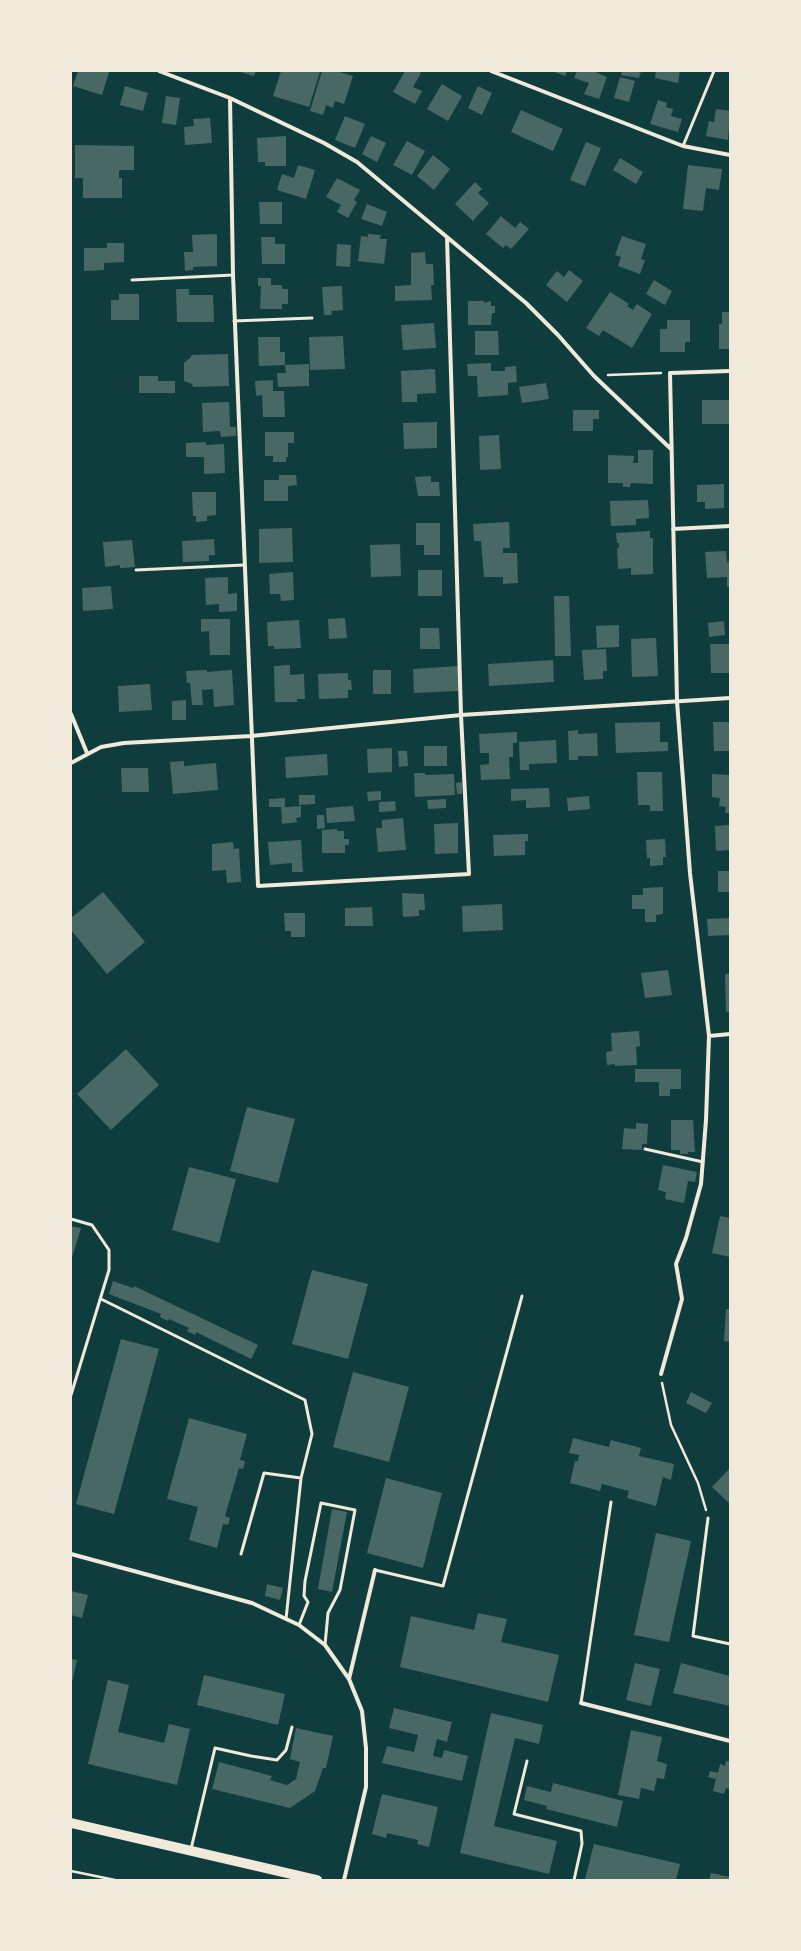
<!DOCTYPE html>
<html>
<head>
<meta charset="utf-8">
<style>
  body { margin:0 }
  #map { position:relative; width:801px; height:1951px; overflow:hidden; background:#0f3d3e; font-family:"Source Serif 4",serif }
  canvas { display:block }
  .frame { position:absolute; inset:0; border:72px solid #f1e9da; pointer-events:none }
</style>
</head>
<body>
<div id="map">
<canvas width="801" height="1951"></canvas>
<div class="frame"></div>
</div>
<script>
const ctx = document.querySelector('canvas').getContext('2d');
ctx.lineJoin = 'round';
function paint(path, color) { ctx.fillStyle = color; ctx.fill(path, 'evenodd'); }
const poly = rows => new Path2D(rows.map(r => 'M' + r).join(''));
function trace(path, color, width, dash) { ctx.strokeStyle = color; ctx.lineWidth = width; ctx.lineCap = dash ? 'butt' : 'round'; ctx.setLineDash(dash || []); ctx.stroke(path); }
paint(poly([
  [78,71,109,72,102,95,73,86],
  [237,71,256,71,254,76],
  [281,71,320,72,309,107,273,96],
  [322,71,336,71,353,76,344,104,335,101,333,108,326,105,323,115,310,111],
  [405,71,418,71,421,73,413,87,422,91,415,104,393,92],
  [552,71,567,71,565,76],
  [577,71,593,71,607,77,599,99,584,94,589,83,574,78],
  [622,71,641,71,639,78,621,75],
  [656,71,680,71,678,83,655,78],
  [620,77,635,81,629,102,614,98],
  [442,84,462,96,448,121,427,109],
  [125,86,148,93,143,111,120,105],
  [478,86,492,93,482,115,468,108],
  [166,96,180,98,176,125,162,123],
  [658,100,667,103,666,107,673,109,671,116,682,119,678,132,650,124],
  [716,109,730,111,728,140,706,136,709,121,714,122],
  [521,110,563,129,553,151,511,132],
  [345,116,365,124,355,148,335,140],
  [210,118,212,143,185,145,184,127,194,126,193,119],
  [286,136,286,166,265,166,265,162,258,162,257,138],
  [371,136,386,143,377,162,362,154],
  [407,141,425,151,412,175,393,165],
  [586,142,601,148,585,186,570,180],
  [75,145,134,146,134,170,119,170,119,178,122,178,122,198,83,198,83,178,75,178],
  [433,155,450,169,434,190,417,176],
  [620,158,643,172,636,184,613,170],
  [298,165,315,170,306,199,277,190,282,174,294,178],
  [688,165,722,169,719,190,706,188,703,211,683,209],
  [337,178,360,190,354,200,357,202,348,218,337,212,341,205,326,197],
  [475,182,482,189,478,193,489,203,473,221,455,204],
  [259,202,282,202,282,224,260,224],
  [367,204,387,212,382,226,361,219],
  [501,216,515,228,520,222,529,229,511,249,506,245,503,248,486,234],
  [217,234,217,266,193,267,193,270,185,271,184,252,193,252,192,235],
  [368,234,381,235,380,239,387,239,384,264,358,261,361,236,368,237],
  [622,236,646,244,641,259,645,260,640,274,618,266,621,257,615,255],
  [261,237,275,237,275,244,285,244,285,264,262,264],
  [107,243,124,243,124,262,104,263,104,270,84,271,84,248,107,248],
  [337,244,351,245,350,267,336,266],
  [425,252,426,264,433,264,434,285,431,285,432,300,395,301,395,286,411,285,411,253],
  [569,270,583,281,567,302,546,285,557,271,564,277],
  [258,278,271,278,271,285,282,285,282,289,288,289,288,304,282,304,282,309,260,309,261,286,258,286],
  [654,280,672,291,665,305,646,294],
  [342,286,343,310,331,311,332,315,324,315,322,287],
  [176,289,189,289,189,295,213,295,214,322,177,322],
  [610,292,629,304,627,306,633,310,637,304,652,314,632,348,603,330,599,336,586,328],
  [119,294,139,294,139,320,111,320,111,300,119,300],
  [468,301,484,301,484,303,491,301,491,306,495,306,495,313,492,313,491,325,468,325],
  [722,312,730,312,730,349,719,349,719,324,722,324],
  [667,320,690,320,690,342,685,342,685,352,660,352,660,329,667,329],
  [434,323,436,348,403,350,401,325],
  [475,331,498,331,499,355,475,355],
  [343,336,345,369,310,370,309,337],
  [258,337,280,337,280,352,285,352,285,365,309,364,309,386,278,387,277,373,286,373,285,365,259,366],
  [228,354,229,386,193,387,192,384,184,381,184,363,191,357,191,355],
  [491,363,491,371,505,371,505,367,516,366,517,382,508,383,508,395,478,397,477,376,468,376,467,364],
  [435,369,436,393,417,394,417,402,402,402,401,371],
  [139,376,158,376,158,381,175,381,175,393,139,393],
  [273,380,273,391,284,391,285,417,263,417,262,395,256,396,255,381],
  [546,383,549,399,522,403,519,387],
  [702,400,730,400,730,424,702,424],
  [229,402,230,427,236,427,236,436,221,437,220,431,203,432,202,403],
  [573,410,599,410,599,419,593,419,593,431,573,431],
  [437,422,437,448,404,449,403,423],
  [265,432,294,432,294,443,288,443,288,457,286,457,286,462,273,462,273,456,265,456],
  [499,435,501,469,480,470,479,436],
  [206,442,206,445,224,444,225,473,204,474,204,457,186,457,186,443],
  [638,450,653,450,653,484,631,483,630,487,623,487,623,483,608,483,608,455,634,456,633,463,638,463],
  [279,475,296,475,297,485,288,486,288,501,264,501,264,480,279,480],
  [431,476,431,482,439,482,440,496,418,496,415,477],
  [724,484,724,508,705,509,705,502,697,502,697,485],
  [192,492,216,492,216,515,207,516,207,521,196,522,196,516,193,516],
  [648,500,649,518,636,519,636,525,611,526,610,501],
  [509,522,510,548,503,548,503,553,499,553,517,553,518,583,503,584,503,577,484,577,481,541,474,541,473,524],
  [416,523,440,523,440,555,424,555,424,545,416,545],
  [292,528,293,562,259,563,259,529],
  [650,531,650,538,653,538,653,574,631,575,631,568,618,569,617,548,619,548,619,543,617,543,616,533],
  [214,539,215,555,209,555,209,561,183,562,182,541],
  [132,540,135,567,120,568,120,565,105,567,103,542],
  [400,544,401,576,371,577,370,545],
  [726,551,727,562,730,561,730,587,727,587,727,577,707,578,705,552],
  [418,570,442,570,442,596,418,596],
  [293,572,294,600,281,601,280,594,270,594,269,574],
  [228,577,228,594,237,593,237,611,219,612,219,604,206,605,205,578],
  [111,586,113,609,83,611,82,588],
  [554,596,569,596,571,656,555,656],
  [345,618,347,638,329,639,328,619],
  [201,619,230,619,230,655,210,655,209,631,201,632],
  [299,620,301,648,274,649,274,646,268,646,267,622],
  [724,621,725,635,709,637,708,623],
  [619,625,619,647,597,648,596,626],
  [420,628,439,628,440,649,420,649],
  [656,638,658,676,632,677,631,639],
  [710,644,730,644,729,673,711,673],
  [606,649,607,671,603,671,603,679,584,680,582,650],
  [553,660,554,682,489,686,488,664],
  [290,665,290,675,304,674,305,699,297,699,297,702,275,702,274,666],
  [458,666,459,691,414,693,413,669],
  [207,670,207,672,232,670,234,705,214,707,213,689,202,690,203,705,192,705,190,683,187,683,186,671],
  [373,670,391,670,391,694,373,694],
  [348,673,348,680,351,680,352,690,348,690,348,698,319,699,318,674],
  [150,684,152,710,119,712,118,686],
  [186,700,186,720,172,720,172,701],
  [660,722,660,742,668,742,668,751,616,753,615,723],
  [713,722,730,722,730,751,714,751],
  [578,730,578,734,597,733,598,756,578,756,578,760,569,760,568,731],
  [517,732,517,743,513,743,513,757,509,757,510,779,481,780,480,765,489,764,489,753,480,753,479,734],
  [556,740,557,763,529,764,529,770,520,770,519,742],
  [424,746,447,746,447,766,424,766],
  [392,748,392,772,368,773,367,749],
  [398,751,407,751,408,766,399,767],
  [327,754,328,775,286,778,285,757],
  [184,761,184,766,216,763,218,790,173,794,170,762],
  [121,768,148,768,149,792,122,792],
  [637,772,662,772,663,811,650,811,650,805,638,805],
  [414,773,425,773,425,775,454,774,455,795,415,797],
  [712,774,730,775,730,813,725,813,726,807,719,806,720,798,712,797],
  [462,782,462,794,457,794,456,783],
  [549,788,550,807,526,808,526,800,511,801,511,789],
  [381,791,381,800,368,801,367,792],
  [299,795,315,795,315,804,299,805],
  [589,796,590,809,568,811,567,798],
  [285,798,285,807,301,806,301,817,296,818,297,822,282,824,281,807,269,807,269,799],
  [446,799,446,808,428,809,427,800],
  [395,801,396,811,379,812,379,802],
  [353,806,355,821,327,823,326,808],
  [317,815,324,815,325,828,317,829],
  [403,818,406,850,378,852,376,828,382,828,382,820],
  [458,823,458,853,435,854,434,824],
  [730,825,730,850,716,851,715,826],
  [337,829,337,831,344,831,344,839,349,839,349,845,345,845,345,853,322,853,322,830],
  [528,834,528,841,525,841,525,855,494,856,493,835],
  [665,839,666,857,663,857,663,865,650,866,650,858,647,858,646,840],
  [301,840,303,872,292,872,292,863,270,865,268,842],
  [233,842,234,849,239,848,241,882,227,883,226,870,212,871,212,844],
  [718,871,730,871,730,892,718,892],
  [663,887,663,914,656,915,656,922,645,922,645,909,632,909,632,895,643,895,643,888],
  [103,892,145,942,107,974,71,930,71,918],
  [402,893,424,894,425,910,419,910,419,916,403,917],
  [502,904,503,930,463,932,462,906],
  [372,907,373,926,345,926,345,908],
  [284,913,305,913,305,937,291,937,291,931,285,931],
  [730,918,730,935,708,936,707,919],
  [668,970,672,995,645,998,641,973],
  [725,974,730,974,730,1012,726,1012],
  [639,1031,640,1046,636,1047,637,1065,615,1066,615,1064,607,1065,606,1052,612,1051,611,1033],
  [126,1049,159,1085,111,1130,77,1094],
  [635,1069,681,1069,681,1089,670,1089,670,1096,659,1096,659,1082,635,1082],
  [247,1107,295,1119,278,1183,230,1171],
  [671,1120,693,1120,695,1152,688,1152,688,1154,680,1154,680,1150,671,1150],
  [636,1123,648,1124,647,1144,642,1144,642,1150,622,1149,624,1128,636,1129],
  [663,1165,697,1172,695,1182,688,1181,684,1203,665,1199,666,1192,658,1190],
  [189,1167,236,1179,219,1243,172,1230],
  [720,1216,730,1218,730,1257,712,1253],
  [71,1226,81,1228,71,1261],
  [312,1270,368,1284,348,1359,292,1344],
  [113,1281,133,1288,134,1286,258,1345,251,1359,196,1332,195,1335,187,1331,189,1328,169,1319,168,1321,160,1317,161,1314,109,1294],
  [726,1309,730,1309,730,1342,724,1341],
  [121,1339,159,1349,114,1514,76,1504],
  [353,1372,409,1387,389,1462,333,1447],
  [691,1392,712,1403,706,1413,686,1403],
  [189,1418,247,1434,240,1460,245,1461,243,1469,239,1468,225,1516,230,1518,228,1525,223,1524,217,1548,189,1540,198,1507,167,1499],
  [573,1438,609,1447,611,1440,641,1448,639,1456,674,1464,671,1480,663,1477,656,1506,627,1498,629,1491,602,1484,600,1491,570,1483,575,1461,578,1461,579,1455,569,1453],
  [730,1468,730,1504,712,1487],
  [386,1478,442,1493,423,1568,367,1553],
  [332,1509,347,1512,332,1592,318,1589],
  [656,1533,691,1541,669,1642,634,1635],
  [267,1584,283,1588,280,1600,265,1596],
  [71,1591,88,1595,82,1618,71,1615],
  [478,1613,507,1619,501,1642,559,1655,548,1702,400,1667,411,1616,474,1630],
  [71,1659,77,1660,72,1682,71,1682],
  [635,1663,660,1669,651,1706,626,1700],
  [681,1663,730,1676,730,1706,673,1693],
  [204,1675,285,1694,278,1725,197,1705],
  [108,1680,129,1685,118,1732,164,1743,169,1724,190,1729,177,1785,88,1764],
  [394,1708,452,1722,447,1742,437,1739,433,1756,442,1758,444,1750,468,1756,462,1781,382,1763,387,1746,414,1752,418,1735,389,1728],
  [491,1713,543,1725,539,1744,515,1738,494,1826,557,1841,549,1874,460,1853],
  [296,1728,333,1736,326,1768,323,1768,315,1791,290,1808,212,1789,219,1762,272,1776,270,1780,287,1785,296,1779,300,1762,290,1759],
  [631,1730,662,1737,657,1761,667,1764,664,1779,657,1778,654,1791,641,1788,639,1799,618,1795],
  [726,1761,730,1761,730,1789,726,1788,724,1794,713,1791,716,1779,708,1777,710,1771,718,1773,720,1764,725,1766],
  [553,1783,623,1801,617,1827,546,1809,547,1806,524,1800,527,1786,551,1792],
  [382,1794,438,1807,429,1847,417,1844,418,1840,387,1833,386,1838,372,1834],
  [594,1844,680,1864,676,1880,585,1879],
  [711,1873,730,1877,730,1880,709,1880]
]), '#486865');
trace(poly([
  [608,375,661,373],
  [662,1383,671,1425,698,1483,706,1510],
  [71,1871,115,1880]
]), '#f1e9da', 2.5);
trace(poly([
  [683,146,714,71],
  [132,280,233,275],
  [234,321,312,318],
  [136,570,244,565],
  [645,1149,703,1162],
  [71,1219,92,1225,109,1250,109,1270,71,1395],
  [101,1299,305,1400,312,1434,301,1478,286,1619],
  [708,1518,693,1636,730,1644],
  [241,1554,264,1473,301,1478],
  [375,1570,443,1586,522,1296],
  [299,1625,308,1602,304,1596,305,1581,321,1503,355,1510,340,1590,328,1613,325,1645],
  [581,1703,611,1502],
  [527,1761,514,1814,581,1831,582,1844,574,1880],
  [191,1849,215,1748,251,1756,277,1760,286,1750,292,1727]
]), '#f1e9da', 3);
trace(poly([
  [159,71,230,98,324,143,357,162,526,303,558,335,594,376,671,449],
  [491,71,683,146,730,155],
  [230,98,233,275,258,886,469,874,461,715,447,237],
  [673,529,730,526],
  [71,714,87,753],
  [71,763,101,747,124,743,251,736,461,715,730,698],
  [709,1036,730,1034],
  [661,1374,682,1299,676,1264,686,1238,701,1184,706,1120,709,1036,690,873,677,701,670,373,730,371],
  [71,1554,252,1603,299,1625,325,1645,349,1679,362,1711,366,1748,366,1787,344,1880],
  [349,1679,375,1570],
  [581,1703,730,1741]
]), '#f1e9da', 4);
trace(poly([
  [71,1823,317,1880]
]), '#f1e9da', 10);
</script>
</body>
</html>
